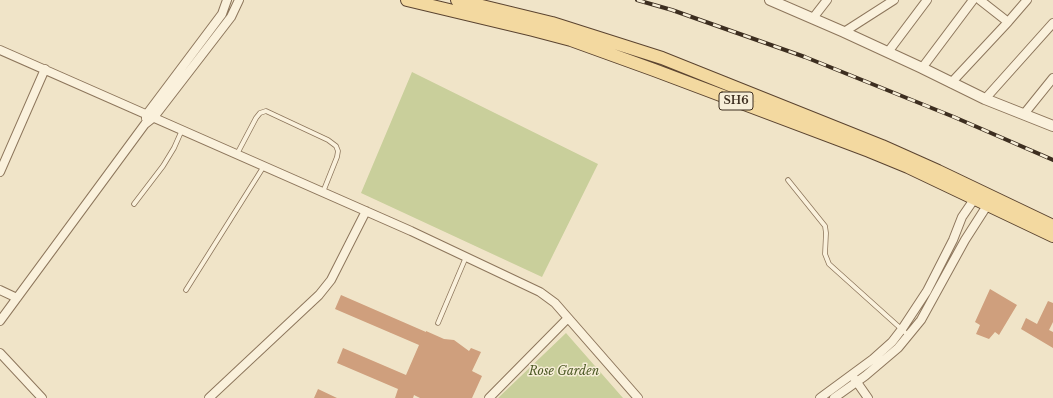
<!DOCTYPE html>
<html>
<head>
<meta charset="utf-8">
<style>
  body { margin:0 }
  canvas { display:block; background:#f0e4c8 }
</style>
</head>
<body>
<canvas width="1053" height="398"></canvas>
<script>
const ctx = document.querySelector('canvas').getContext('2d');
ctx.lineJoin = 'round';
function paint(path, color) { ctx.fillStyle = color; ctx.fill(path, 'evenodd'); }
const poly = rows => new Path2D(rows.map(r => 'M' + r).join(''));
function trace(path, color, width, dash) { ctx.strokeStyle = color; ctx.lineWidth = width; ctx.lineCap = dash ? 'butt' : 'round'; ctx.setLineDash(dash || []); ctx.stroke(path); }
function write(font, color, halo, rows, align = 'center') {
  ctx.font = font + ' "Libre Baskerville",serif'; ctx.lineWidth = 3; ctx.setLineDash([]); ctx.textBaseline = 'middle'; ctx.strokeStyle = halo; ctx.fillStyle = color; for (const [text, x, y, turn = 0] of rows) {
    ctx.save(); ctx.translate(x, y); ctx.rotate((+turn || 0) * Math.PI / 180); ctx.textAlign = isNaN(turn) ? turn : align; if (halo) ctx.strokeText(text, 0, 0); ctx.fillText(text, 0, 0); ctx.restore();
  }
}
paint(poly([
  [412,72,598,164,542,277,361,193],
  [566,333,623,398,498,398]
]), '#c9cf9b');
paint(poly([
  [990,289,1017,305,999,335,995,332,989,339,976,334,980,325,975,322],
  [341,295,426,332,426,331,444,339,454,340,469,351,471,348,481,352,472,371,482,376,472,398,420,398,414,395,413,398,395,398,398,389,337,363,343,348,406,375,419,345,335,309],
  [1048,301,1053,303,1053,322,1049,330,1053,332,1053,348,1021,329,1026,318,1037,324],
  [318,389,337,398,314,398]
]), '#cf9f7d');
const service = poly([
  [237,154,256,118,260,113,266,111,328,140,336,146,338,151,337,157,323,192],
  [788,180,825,226,826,233,825,254,829,264,908,335],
  [134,204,163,166,174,148,182,130],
  [186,290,264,166],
  [438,323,466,257]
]);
const minor = poly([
  [813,18,827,0],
  [1008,22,1027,0],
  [844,32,894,0],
  [0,50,411,231,540,292,555,303,638,398],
  [888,52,927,0],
  [922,68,973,0],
  [951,83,1008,22,980,0],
  [985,99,1053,23],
  [1024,114,1053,78],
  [146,118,147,114,222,14,227,0],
  [0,172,45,69],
  [0,290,17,298],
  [0,321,145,124,154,117,231,17,239,0],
  [0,353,42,398],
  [854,378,868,398],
  [209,398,319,295,331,280,366,211],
  [489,398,568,318],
  [820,398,873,359,892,342,902,329,927,291,953,240,962,217,977,195],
  [834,398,865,376,898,348,921,320,965,240,990,201]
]);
const tertiary = poly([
  [770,0,844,32,922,68,985,99,1053,126]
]);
const primary = poly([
  [407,0,533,30,571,40,654,70,869,151,908,167,1053,236],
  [457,0,552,23,662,58,882,146,938,171,1053,226]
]);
trace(service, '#8d765c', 5.5);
trace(minor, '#8d765c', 10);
trace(tertiary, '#8d765c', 12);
trace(primary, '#5b4430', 14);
trace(service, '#faf1dc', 4);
trace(minor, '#faf1dc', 8);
trace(tertiary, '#faf1dc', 10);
trace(primary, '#f3d9a0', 12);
const rail = poly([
  [637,0,672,10,805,57,954,117,1053,160]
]);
trace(rail, '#3d2e20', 4);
trace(rail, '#f7eed8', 2.5, [8]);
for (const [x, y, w] of [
  [736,101,34]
]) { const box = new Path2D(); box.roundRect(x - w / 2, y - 9, w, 18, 3); ctx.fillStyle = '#f7eed8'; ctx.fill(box); trace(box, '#3d2e20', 1); }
write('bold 11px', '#3d2e20', null, [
  ["SH6",736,101]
]);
write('italic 12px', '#4d5a26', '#f7eed8', [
  ["Rose Garden",564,372]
]);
</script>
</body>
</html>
